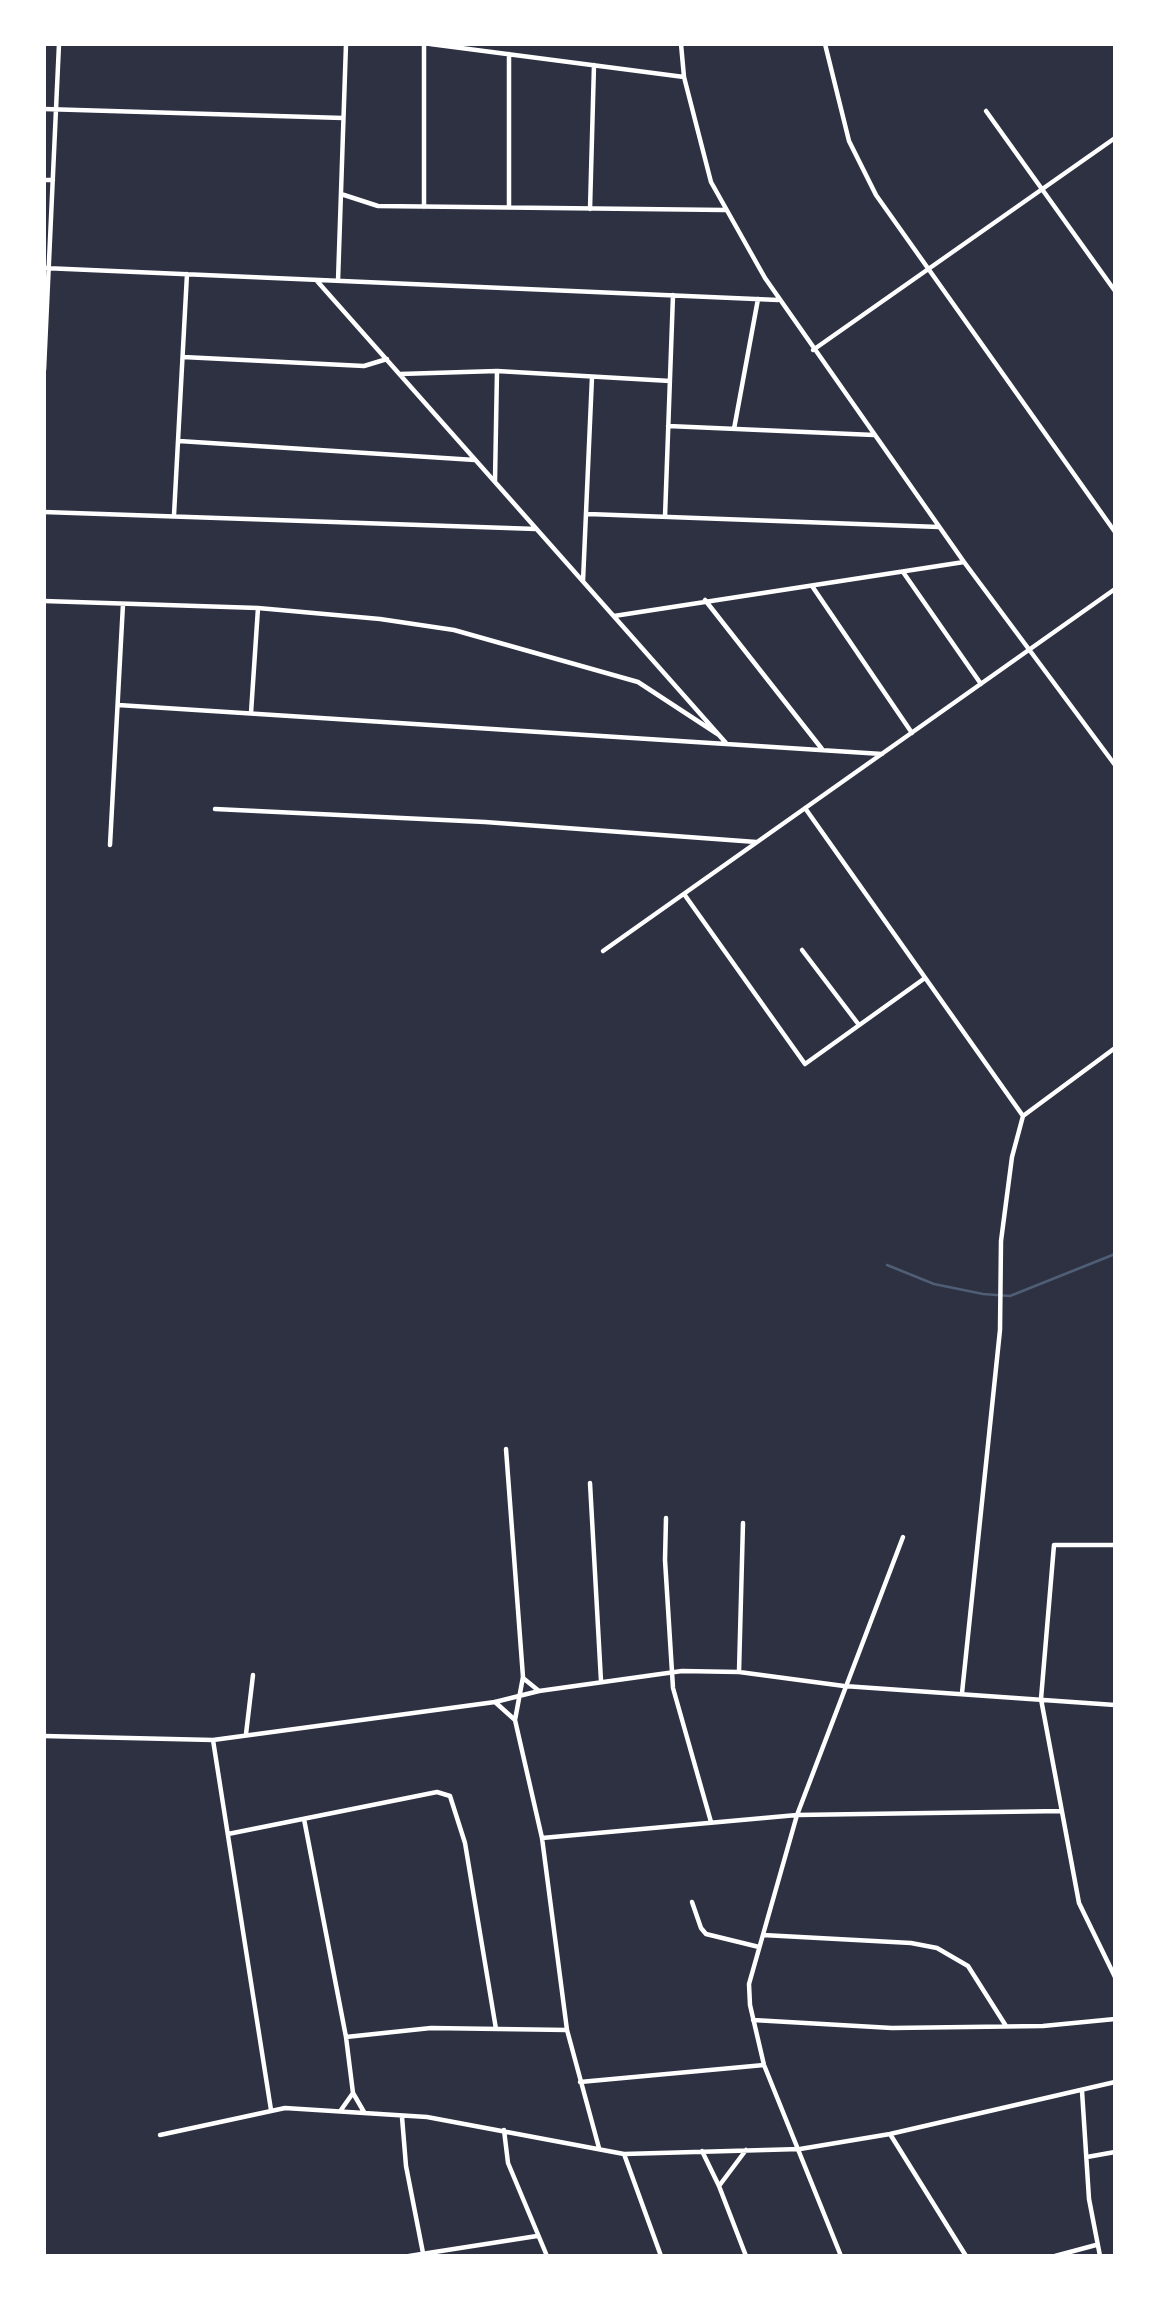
<!DOCTYPE html>
<html>
<head>
<meta charset="utf-8">
<style>
  body { margin:0 }
  #map { position:relative; width:1159px; height:2300px; overflow:hidden; background:#2d3142; font-family:Ubuntu,sans-serif }
  canvas { display:block }
  .frame { position:absolute; inset:0; border:46px solid #fff; pointer-events:none }
</style>
</head>
<body>
<div id="map">
<canvas width="1159" height="2300"></canvas>
<div class="frame"></div>
</div>
<script>
const ctx = document.querySelector('canvas').getContext('2d');
ctx.lineJoin = 'round';
const poly = rows => new Path2D(rows.map(r => 'M' + r).join(''));
function trace(path, color, width, dash) { ctx.strokeStyle = color; ctx.lineWidth = width; ctx.lineCap = dash ? 'butt' : 'round'; ctx.setLineDash(dash || []); ctx.stroke(path); }
trace(poly([
  [887,1265,934,1284,983,1294,1010,1296,1115,1254]
]), '#4f5d75', 2.5);
trace(poly([
  [430,44,684,77],
  [681,44,684,77,711,182,765,278,964,562,1115,765],
  [825,44,849,141,876,195,1115,532],
  [44,109,343,118],
  [986,111,1115,291],
  [44,180,53,180],
  [341,194,378,206,725,210],
  [424,207,424,44],
  [509,207,509,54],
  [590,209,594,65],
  [44,268,778,300],
  [317,281,726,743],
  [338,281,346,44],
  [813,350,1115,138],
  [183,357,364,366,387,359],
  [44,370,59,44],
  [400,374,497,371,670,381],
  [668,426,874,435],
  [734,429,758,299],
  [179,441,475,460],
  [495,481,497,371],
  [44,512,536,529],
  [588,514,939,527],
  [174,515,187,274],
  [665,517,673,295],
  [903,572,981,684],
  [583,581,592,377],
  [812,586,912,733],
  [705,600,822,749],
  [44,601,258,608,380,619,454,630,638,682,719,735],
  [614,616,964,562],
  [118,705,882,754],
  [251,713,258,608],
  [805,808,1023,1116],
  [215,809,485,822,756,842],
  [110,845,123,604],
  [684,894,805,1064,925,978],
  [802,950,859,1025],
  [603,951,1115,589],
  [506,1449,523,1677,515,1720],
  [590,1483,601,1681],
  [666,1518,665,1560,673,1688,711,1822],
  [1115,1545,1054,1545,1041,1699,1079,1903,1115,1977],
  [739,1672,743,1523],
  [523,1678,539,1691],
  [962,1693,1000,1330,1001,1241,1012,1157,1023,1116,1115,1048],
  [495,1702,515,1720,542,1838,567,2030,599,2148],
  [246,1734,253,1675],
  [44,1736,213,1740,495,1702,539,1691,682,1671,739,1672,844,1686,1115,1705],
  [213,1740,271,2110],
  [304,1819,346,2037,431,2028,567,2030],
  [228,1834,437,1792,450,1796,465,1843,496,2029],
  [542,1838,797,1815,1062,1811],
  [692,1902,701,1928,706,1934,759,1947],
  [763,1935,911,1943,937,1948,968,1966,1006,2026],
  [753,2020,892,2028,1043,2026,1115,2019],
  [346,2037,353,2093,364,2112],
  [580,2082,764,2065],
  [1082,2091,1089,2199,1100,2256],
  [341,2110,353,2093],
  [402,2117,406,2166,423,2253],
  [504,2130,508,2163,547,2256],
  [890,2134,966,2256],
  [160,2135,285,2108,427,2117,624,2154,800,2149,890,2134,1115,2082],
  [702,2151,719,2186,746,2256],
  [624,2154,661,2256],
  [1087,2157,1115,2152],
  [719,2186,746,2150],
  [409,2256,537,2236],
  [841,2256,764,2065,750,2005,749,1984,797,1815,903,1537],
  [1055,2256,1096,2245]
]), '#fff', 4.5);
</script>
</body>
</html>
